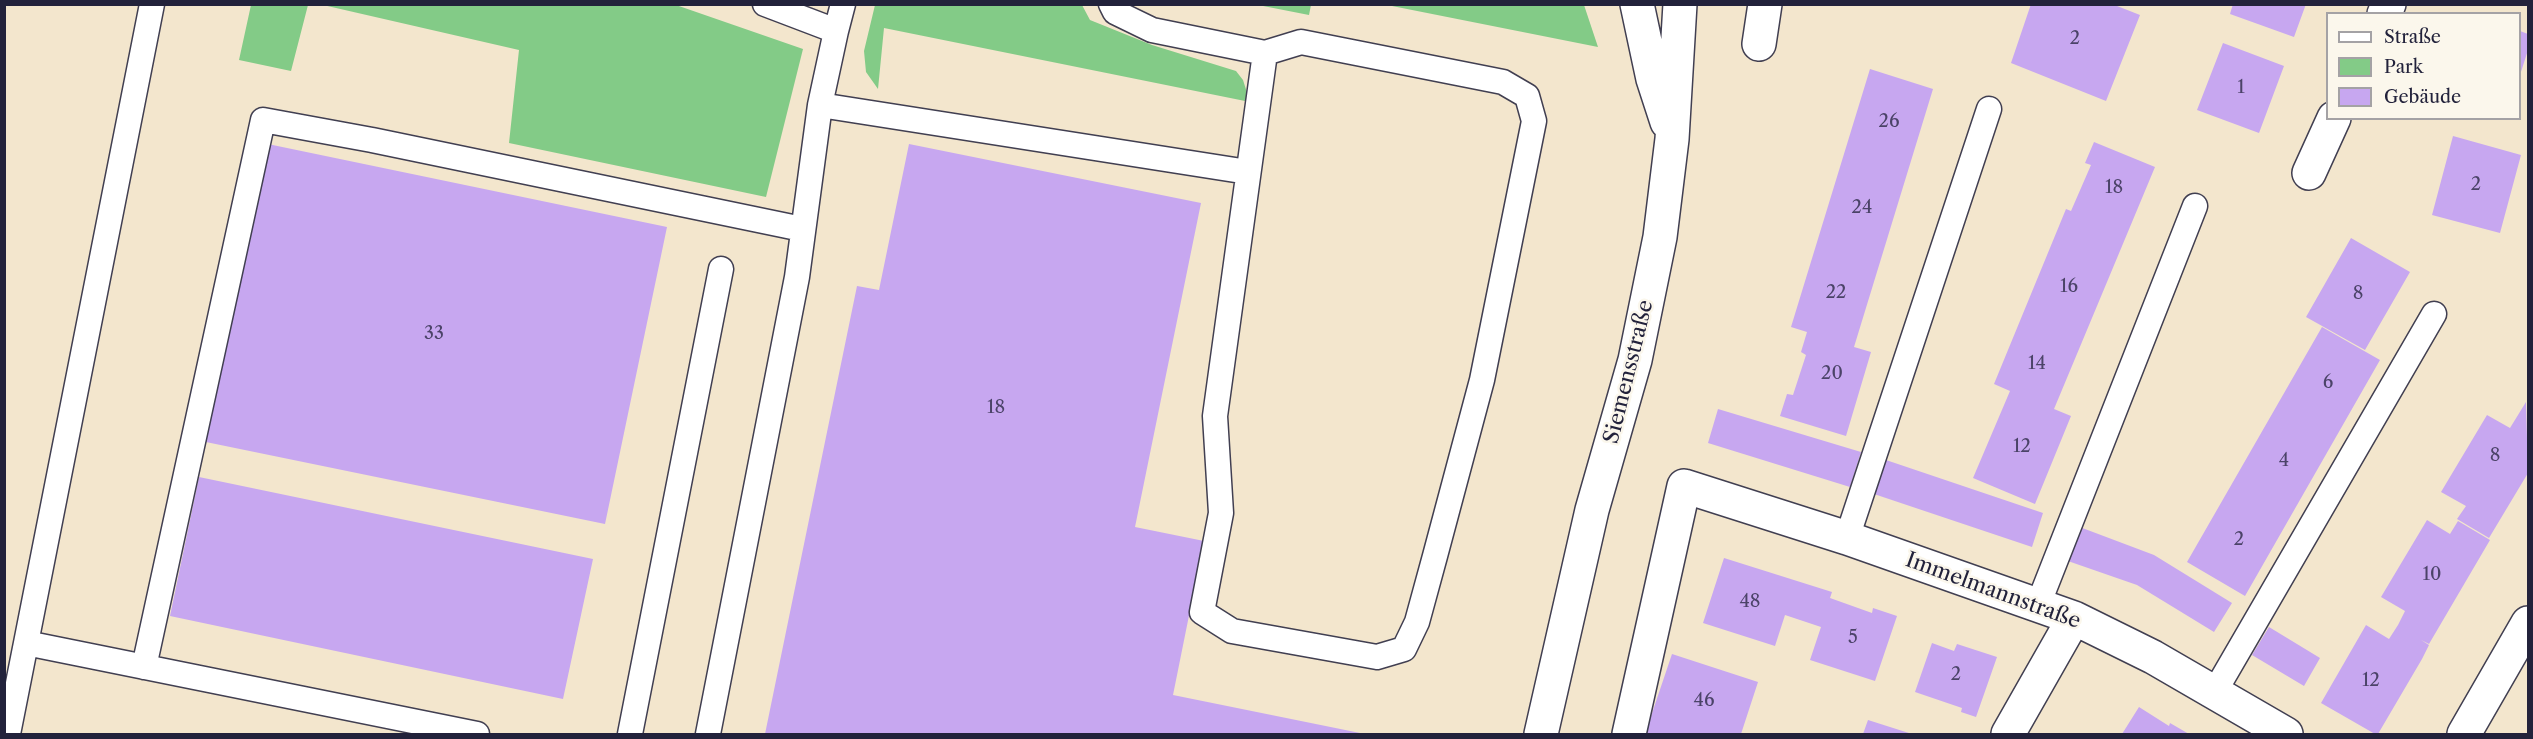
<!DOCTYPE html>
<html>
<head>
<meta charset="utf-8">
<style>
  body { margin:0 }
  #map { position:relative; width:2533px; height:739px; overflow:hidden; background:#f3e6cd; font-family:"Libre Caslon Text",serif }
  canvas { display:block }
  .frame { position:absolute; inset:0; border:6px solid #22223b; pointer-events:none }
  .legend { position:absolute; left:2326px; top:12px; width:195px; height:108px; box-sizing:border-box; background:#fbf7ec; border:2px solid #a4a2a5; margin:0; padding:8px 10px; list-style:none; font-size:18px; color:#22223b }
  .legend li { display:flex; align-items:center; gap:12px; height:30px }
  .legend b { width:30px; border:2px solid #a4a2a5 }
</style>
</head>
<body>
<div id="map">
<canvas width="2533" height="739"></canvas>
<div class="frame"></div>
<ul class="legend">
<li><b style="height:8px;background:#fff"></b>Straße</li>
<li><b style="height:16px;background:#83cb87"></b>Park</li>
<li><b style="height:16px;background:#c7a7f0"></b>Gebäude</li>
</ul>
</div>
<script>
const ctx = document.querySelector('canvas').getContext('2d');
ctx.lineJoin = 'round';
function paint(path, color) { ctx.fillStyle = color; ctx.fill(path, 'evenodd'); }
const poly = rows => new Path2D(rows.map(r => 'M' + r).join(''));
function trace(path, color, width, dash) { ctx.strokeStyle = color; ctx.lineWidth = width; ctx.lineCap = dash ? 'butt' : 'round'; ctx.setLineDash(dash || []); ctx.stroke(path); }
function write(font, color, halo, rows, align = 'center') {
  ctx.font = font + ' "Libre Caslon Text",serif'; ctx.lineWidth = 5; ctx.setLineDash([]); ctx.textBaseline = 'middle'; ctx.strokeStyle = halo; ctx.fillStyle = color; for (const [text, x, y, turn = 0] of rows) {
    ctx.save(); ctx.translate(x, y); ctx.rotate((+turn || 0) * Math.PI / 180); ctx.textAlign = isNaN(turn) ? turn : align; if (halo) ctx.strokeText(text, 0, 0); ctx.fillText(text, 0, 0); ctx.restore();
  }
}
paint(poly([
  [251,5,308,5,291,71,239,60],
  [323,5,676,5,803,49,766,197,509,143,519,50],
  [875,5,1082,5,1090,20,1152,45,1236,71,1243,80,1250,102,884,28,878,89,866,72,864,51],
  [1258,5,1311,4,1311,5,1309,15],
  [1387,5,1584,5,1598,47]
]), '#83cb87');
paint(poly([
  [2031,4,2112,4,2140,15,2106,101,2011,63],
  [2233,4,2306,4,2294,37,2230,14],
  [2520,31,2528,34,2528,50,2520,75],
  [2223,43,2284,66,2259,133,2197,110],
  [1870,69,1933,89,1854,347,1871,352,1846,436,1780,416,1787,394,1793,395,1806,355,1801,352,1807,332,1791,327],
  [2453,136,2521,155,2500,233,2432,215],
  [2094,142,2155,167,2054,409,2071,416,2035,504,1973,478,2010,391,1994,384,2066,209,2071,211,2091,165,2085,163],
  [263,143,667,227,605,524,201,441],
  [909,144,1201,203,1135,527,1204,541,1173,695,1365,734,765,734,857,286,879,290],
  [2351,238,2410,272,2365,350,2306,317],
  [2322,327,2380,360,2245,596,2187,562],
  [2526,402,2528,473,2489,538,2457,519,2466,506,2441,492,2487,415,2510,428],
  [1718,409,1861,452,1850,487,1708,443],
  [1883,459,2043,513,2032,547,1871,493],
  [199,477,593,559,563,699,170,616],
  [2427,520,2450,534,2458,521,2490,540,2429,644,2421,640,2429,645,2422,659,2378,734,2375,734,2321,703,2366,625,2389,639,2398,625,2405,611,2381,597],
  [2077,526,2154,555,2232,603,2214,632,2137,585,2065,560],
  [1724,558,1832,592,1830,598,1872,613,1873,608,1897,616,1875,681,1810,660,1821,627,1785,615,1775,646,1703,623],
  [2269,627,2320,658,2304,686,2252,655],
  [1932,643,1954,651,1957,644,1997,657,1976,717,1961,712,1962,708,1915,692],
  [1672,654,1758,682,1741,734,1645,734],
  [2139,707,2169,726,2170,723,2189,734,2122,734],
  [1868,720,1912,734,1863,734]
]), '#c7a7f0');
const lane = poly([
  [152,4,26,643,477,734],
  [765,4,836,31,843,4],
  [1111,4,1115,12,1152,30,1265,53,1301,42,1503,82,1527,96,1534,121,1482,380,1435,556,1417,622,1404,649,1377,657,1232,631,1202,612,1221,513,1215,416,1265,53],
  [820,105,1248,172],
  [1847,538,1989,109],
  [2038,605,2195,206],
  [144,667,263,120,372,140,802,229],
  [2214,693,2434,314],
  [8,734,26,643],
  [630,734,721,269],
  [708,734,797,277,820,105,836,31]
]);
const street = poly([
  [2384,14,2389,4],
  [1759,44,1765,4],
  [2309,173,2334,118],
  [1629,734,1684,486,1847,538,2074,618,2153,657,2286,734],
  [2008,734,2074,618],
  [2464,734,2528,623]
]);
const secondary = poly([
  [1637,4,1653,79,1667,122],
  [1541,734,1592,510,1635,360,1660,237,1672,139,1680,4]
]);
trace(lane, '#413f51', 27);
trace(street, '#413f51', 36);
trace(secondary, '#413f51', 36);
trace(lane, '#fff', 24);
trace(street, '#fff', 33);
trace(secondary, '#fff', 33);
write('18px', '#4b4368', null, [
  ["2",2075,39],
  ["1",2241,88],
  ["26",1889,122],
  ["2",2476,185],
  ["18",2114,188],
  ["24",1862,208],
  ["16",2069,287],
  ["22",1836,293],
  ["8",2358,294],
  ["33",434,334],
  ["14",2037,364],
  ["20",1832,374],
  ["6",2328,383],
  ["18",996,408],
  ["12",2022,447],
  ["8",2495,456],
  ["4",2284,461],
  ["2",2239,540],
  ["10",2432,575],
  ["48",1750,602],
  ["5",1853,638],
  ["2",1956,675],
  ["12",2371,681],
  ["46",1704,701]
]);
write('21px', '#22223b', '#fbf7ec', [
  ["Siemensstraße",1629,372,-76],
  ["Immelmannstraße",1993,591,20]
]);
</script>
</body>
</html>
